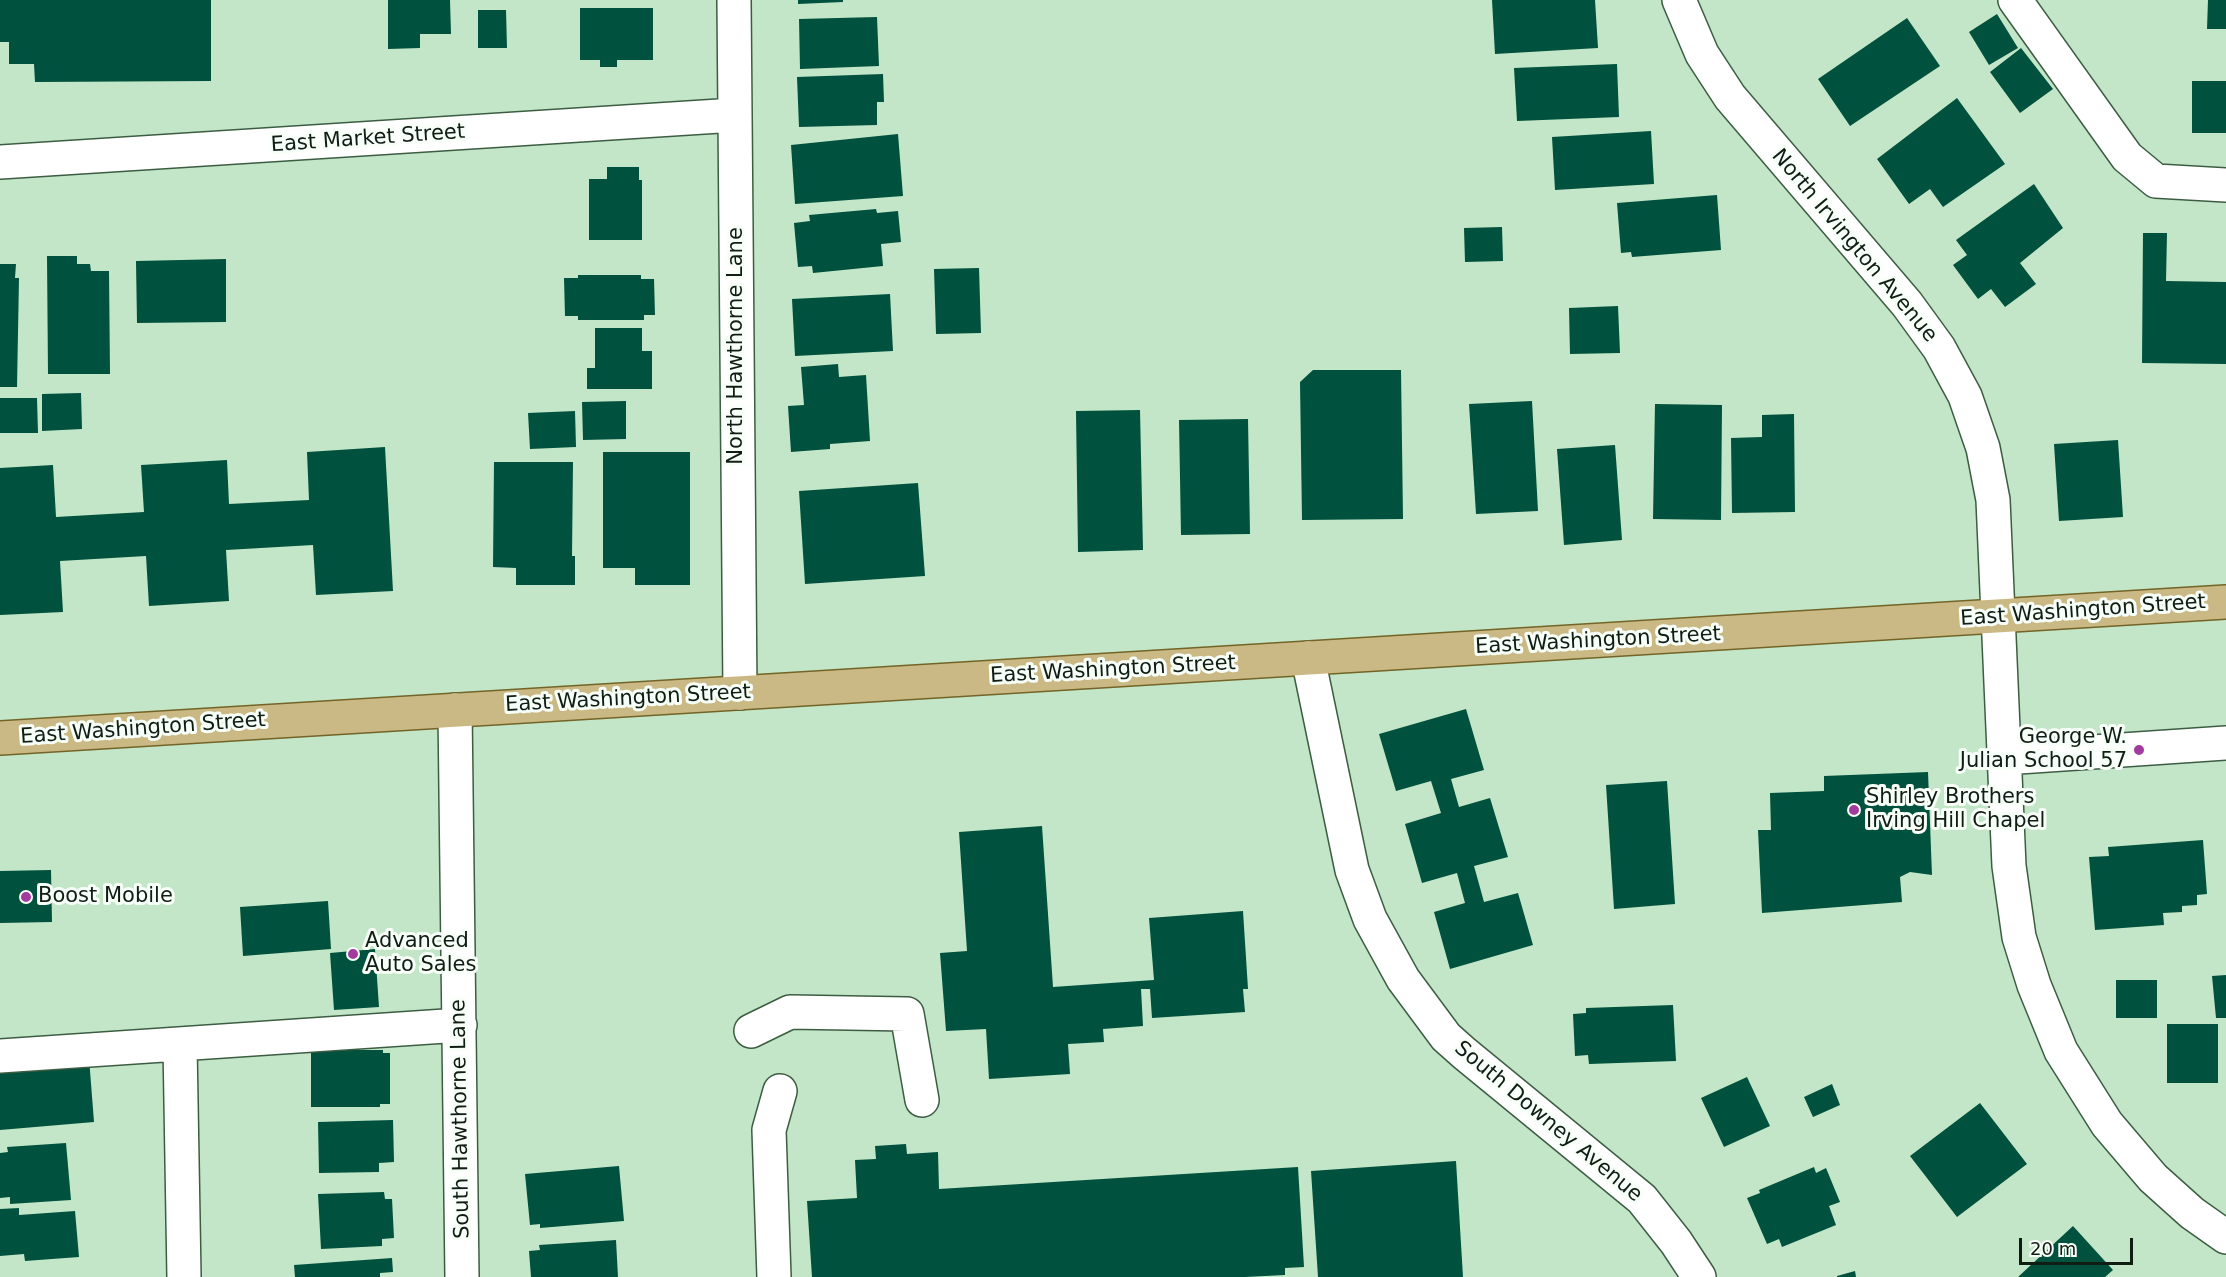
<!DOCTYPE html>
<html>
<head>
<meta charset="utf-8">
<style>
  body { margin:0 }
  #map { position:relative; width:2226px; height:1277px; overflow:hidden; background:#c2e6c7; font-family:"DejaVu Sans",sans-serif }
  canvas { display:block }
  .scale { position:absolute; left:2019px; top:1238px; width:114px; height:27px; box-sizing:border-box; border:3px solid #101d12; border-top:0; padding-left:8px; font-size:18px; line-height:21px; white-space:nowrap; color:#101d12; -webkit-text-stroke:4px #f7fff8; paint-order:stroke }
</style>
</head>
<body>
<div id="map">
<canvas width="2226" height="1277"></canvas>
<div class="scale">20 m</div>
</div>
<script>
const ctx = document.querySelector('canvas').getContext('2d');
ctx.lineJoin = 'round';
function paint(path, color) { ctx.fillStyle = color; ctx.fill(path, 'evenodd'); }
const poly = rows => new Path2D(rows.map(r => 'M' + r).join(''));
function trace(path, color, width, dash) { ctx.strokeStyle = color; ctx.lineWidth = width; ctx.lineCap = dash ? 'butt' : 'round'; ctx.setLineDash(dash || []); ctx.stroke(path); }
function write(font, color, halo, rows, align = 'center') {
  ctx.font = font + ' "DejaVu Sans",sans-serif'; ctx.lineWidth = 6; ctx.setLineDash([]); ctx.textBaseline = 'middle'; ctx.strokeStyle = halo; ctx.fillStyle = color; for (const [text, x, y, turn = 0] of rows) {
    ctx.save(); ctx.translate(x, y); ctx.rotate((+turn || 0) * Math.PI / 180); ctx.textAlign = isNaN(turn) ? turn : align; if (halo) ctx.strokeText(text, 0, 0); ctx.fillText(text, 0, 0); ctx.restore();
  }
}
paint(poly([
  [0,0,211,0,211,81,35,82,34,64,9,64,9,42,0,42],
  [388,0,450,0,451,34,420,34,420,48,388,49],
  [798,0,843,0,843,2,798,4],
  [1492,0,1595,0,1598,48,1495,54],
  [2208,0,2226,0,2226,29,2207,29],
  [580,8,653,8,653,60,617,60,617,67,600,67,600,60,580,60],
  [478,10,506,10,507,48,478,48],
  [1997,14,2018,48,1989,65,1969,32],
  [877,17,879,66,800,69,799,19],
  [1907,18,1940,66,1850,126,1818,79],
  [2021,48,2053,89,2020,113,1990,72],
  [1617,64,1619,117,1517,121,1514,68],
  [883,74,884,102,877,102,877,125,799,127,797,77],
  [2192,81,2226,81,2226,133,2192,133],
  [1957,98,2005,164,1943,207,1930,189,1909,204,1877,159],
  [1651,131,1654,184,1555,190,1552,137],
  [898,134,903,196,795,204,791,145],
  [607,167,639,167,639,180,642,180,642,240,589,240,589,179,607,179],
  [2034,184,2063,228,2020,263,2036,284,2005,307,1991,289,1978,299,1953,265,1967,255,1956,240],
  [1717,195,1721,250,1632,257,1631,252,1621,253,1617,203],
  [876,209,877,213,898,211,901,242,881,244,883,266,813,273,812,266,798,267,794,223,810,221,809,215],
  [1502,227,1503,261,1465,262,1464,228],
  [2143,233,2167,233,2166,281,2226,282,2226,364,2142,363],
  [47,256,77,256,77,264,90,264,91,271,109,271,110,374,48,374],
  [226,259,226,322,137,323,136,261],
  [0,264,16,264,15,278,19,278,17,387,0,387],
  [979,268,981,333,936,334,934,269],
  [578,275,641,275,641,279,654,279,655,315,644,315,644,320,578,320,578,316,565,316,564,278,578,278],
  [890,294,893,351,795,356,792,299],
  [1618,306,1620,353,1570,354,1569,308],
  [595,328,642,328,642,351,652,351,652,389,587,389,587,368,595,368],
  [838,364,839,377,866,375,870,441,830,444,830,449,791,452,788,406,804,405,801,367],
  [1313,370,1401,370,1403,519,1302,520,1300,382],
  [81,393,82,429,42,431,42,394],
  [0,398,37,398,38,433,0,433],
  [626,401,626,439,583,440,582,402],
  [1532,401,1538,511,1476,514,1469,404],
  [1655,404,1722,405,1721,520,1653,519],
  [1140,410,1143,550,1078,552,1076,411],
  [575,411,576,447,530,449,528,413],
  [1794,414,1795,512,1732,513,1731,438,1762,437,1762,415],
  [1248,419,1250,534,1181,535,1179,420],
  [2118,440,2123,517,2059,521,2054,444],
  [1615,445,1622,540,1564,545,1557,449],
  [385,447,393,591,316,595,313,545,226,550,229,601,149,606,146,556,60,561,63,612,0,615,0,468,53,465,56,517,144,512,141,465,227,460,229,504,309,500,307,452],
  [603,452,690,452,690,585,635,585,635,568,603,568],
  [494,462,573,462,572,556,575,556,575,585,516,585,516,568,493,567],
  [918,483,925,576,805,584,799,491],
  [1466,709,1484,770,1451,779,1459,807,1490,798,1508,857,1474,866,1484,902,1518,893,1533,945,1450,969,1434,912,1465,903,1457,873,1422,883,1405,824,1441,813,1431,781,1396,791,1379,734],
  [1928,772,1932,875,1910,872,1900,877,1902,902,1762,913,1758,830,1771,830,1770,793,1824,791,1824,776],
  [1667,781,1675,904,1614,909,1606,785],
  [1042,826,1053,987,1154,980,1149,918,1243,911,1248,989,1243,989,1245,1012,1152,1018,1150,989,1141,989,1143,1026,1103,1029,1104,1042,1068,1044,1070,1074,989,1079,986,1029,946,1031,940,953,967,951,959,832],
  [2203,840,2207,894,2197,895,2197,905,2182,906,2182,912,2163,913,2164,925,2095,930,2089,857,2109,856,2108,847],
  [51,870,52,922,0,923,0,871],
  [328,901,331,949,243,956,240,907],
  [375,949,379,1007,334,1010,330,953],
  [2226,975,2226,1018,2216,1018,2212,976],
  [2116,980,2157,980,2157,1018,2116,1018],
  [1673,1005,1676,1061,1589,1064,1588,1055,1575,1056,1573,1014,1586,1013,1586,1008],
  [2167,1024,2218,1024,2218,1083,2167,1083],
  [311,1050,383,1050,383,1053,390,1053,390,1104,380,1104,380,1107,311,1107],
  [89,1058,94,1122,0,1130,0,1064],
  [1747,1077,1770,1126,1724,1147,1701,1098],
  [1832,1084,1840,1105,1813,1117,1804,1097],
  [1980,1103,2027,1164,1957,1217,1910,1156],
  [393,1120,394,1162,379,1163,379,1172,319,1173,318,1122],
  [66,1143,71,1200,10,1204,10,1197,0,1198,0,1153,8,1152,7,1147],
  [906,1144,907,1154,938,1152,939,1189,1298,1167,1304,1267,1285,1268,1285,1275,1245,1277,812,1277,807,1201,857,1198,855,1160,876,1159,875,1146],
  [1456,1161,1463,1277,1318,1277,1311,1171],
  [619,1166,624,1221,540,1228,540,1224,530,1225,525,1174],
  [1814,1167,1816,1173,1826,1168,1840,1202,1829,1206,1836,1225,1782,1247,1779,1239,1767,1244,1747,1198,1760,1193,1759,1190],
  [384,1192,385,1199,392,1199,394,1238,382,1239,382,1246,321,1249,318,1194],
  [19,1208,19,1215,75,1211,79,1257,25,1261,24,1254,0,1256,0,1209],
  [2073,1226,2113,1270,2105,1277,2018,1277],
  [616,1240,618,1277,531,1277,529,1251,540,1250,539,1245],
  [392,1258,393,1272,380,1273,380,1277,295,1277,294,1265],
  [1855,1271,1856,1277,1837,1277,1837,1276]
]), '#00513d');
const minor = poly([
  [734,0,740,693],
  [1679,0,1702,54,1730,97,1907,304,1939,348,1965,396,1983,448,1993,500,2009,866,2019,937,2034,985,2061,1051,2107,1124,2153,1178,2192,1213,2226,1237],
  [2015,0,2127,157,2156,181,2226,185],
  [0,162,735,115],
  [1308,658,1352,870,1370,919,1403,979,1446,1037,1464,1053,1642,1199,1676,1242,1699,1277],
  [455,710,462,1277],
  [2004,758,2226,743],
  [751,1031,790,1012,907,1014,922,1100],
  [180,1044,184,1277],
  [0,1056,460,1025],
  [774,1277,769,1130,780,1091]
]);
const major = poly([
  [0,738,2226,602]
]);
trace(minor, '#3d5d43', 36);
trace(major, '#736427', 36);
trace(minor, '#fff', 33);
trace(major, '#cbb985', 33);
for (const [x, y, r, color] of [
  [2139,750,6,"#a33b9f"],
  [1854,810,6,"#a33b9f"],
  [26,897,6,"#a33b9f"],
  [353,954,6,"#a33b9f"]
]) { const dot = new Path2D(); dot.arc(x, y, r, 0, 2 * Math.PI); ctx.fillStyle = color; ctx.fill(dot); trace(dot, '#f7fff8', 2); }
write('21px', '#101d12', '#f7fff8', [
  ["East Market Street",368,139,-4],
  ["North Irvington Avenue",1854,246,50],
  ["North Hawthorne Lane",737,346,-90],
  ["East Washington Street",2083,611,-4],
  ["East Washington Street",1598,641,-3],
  ["East Washington Street",1113,670,-3],
  ["East Washington Street",628,699,-3],
  ["East Washington Street",143,729,-4],
  ["South Hawthorne Lane",461,1119,-91],
  ["South Downey Avenue",1548,1122,40]
]);
write('21px', '#101d12', '#f7fff8', [
  ["George W.",2127,738,"right"],
  ["Julian School 57",2127,762,"right"],
  ["Shirley Brothers",1866,798],
  ["Irving Hill Chapel",1866,822],
  ["Boost Mobile",38,897],
  ["Advanced",365,942],
  ["Auto Sales",365,966]
], 'left');
</script>
</body>
</html>
